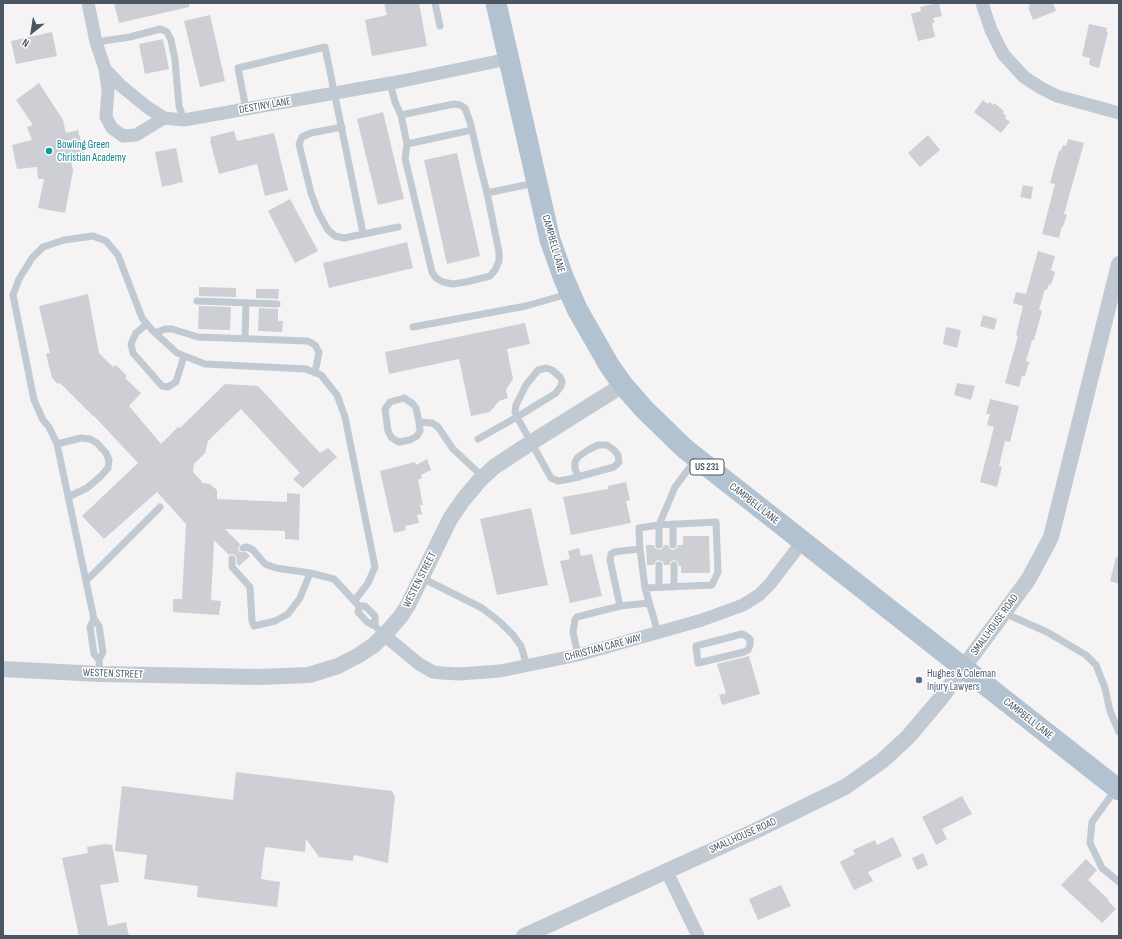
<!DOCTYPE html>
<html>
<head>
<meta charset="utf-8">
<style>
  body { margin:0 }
  #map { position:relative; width:1122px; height:939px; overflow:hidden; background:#f5f3f3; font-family:"Sofia Sans Condensed",sans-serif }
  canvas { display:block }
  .frame { position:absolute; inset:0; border:4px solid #4a5661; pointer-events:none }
  .north { position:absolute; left:12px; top:12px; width:40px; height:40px; -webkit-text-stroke:3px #fff; paint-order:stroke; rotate:210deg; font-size:11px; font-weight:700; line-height:16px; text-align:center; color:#4a5661 }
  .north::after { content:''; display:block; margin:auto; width:14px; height:18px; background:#4a5661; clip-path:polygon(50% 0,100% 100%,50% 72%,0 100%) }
</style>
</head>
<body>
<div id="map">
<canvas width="1122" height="939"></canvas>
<div class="frame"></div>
<div class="north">N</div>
</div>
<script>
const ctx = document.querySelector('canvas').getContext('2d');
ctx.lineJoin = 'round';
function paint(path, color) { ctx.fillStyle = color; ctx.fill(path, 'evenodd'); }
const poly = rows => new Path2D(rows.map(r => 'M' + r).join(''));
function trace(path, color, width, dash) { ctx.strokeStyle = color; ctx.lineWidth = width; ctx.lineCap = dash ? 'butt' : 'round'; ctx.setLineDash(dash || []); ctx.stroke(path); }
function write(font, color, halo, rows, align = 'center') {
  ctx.font = font + ' "Sofia Sans Condensed",sans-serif'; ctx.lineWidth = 3; ctx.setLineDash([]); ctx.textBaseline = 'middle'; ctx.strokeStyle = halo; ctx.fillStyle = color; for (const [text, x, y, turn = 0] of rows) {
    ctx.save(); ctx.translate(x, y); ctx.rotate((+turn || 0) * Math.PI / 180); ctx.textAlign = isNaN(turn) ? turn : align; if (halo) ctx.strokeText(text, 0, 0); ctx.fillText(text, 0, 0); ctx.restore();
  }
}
paint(poly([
  [114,3,189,3,189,7,119,23],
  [384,3,419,3,427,46,372,56,365,20,387,15],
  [939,3,942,16,933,18,935,23,932,23,935,37,918,41,911,14,921,11,920,7],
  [1029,3,1053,3,1056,11,1033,20,1028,7,1030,7],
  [210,15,225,81,200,87,184,21],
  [1089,24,1107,28,1106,31,1108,32,1099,68,1089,65,1090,58,1082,56],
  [52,32,57,56,16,64,11,41],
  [163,39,169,69,145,74,139,44],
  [39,83,63,120,66,133,78,130,85,157,71,159,73,171,65,213,38,208,44,179,38,179,37,167,17,169,12,145,32,140,27,127,33,125,16,100],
  [983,100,988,104,990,102,993,105,994,103,1004,111,1003,113,1006,116,1005,118,1010,122,1001,133,974,112],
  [383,112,404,199,378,205,357,119],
  [234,131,237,141,274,133,288,190,265,196,257,164,219,174,210,141,211,141,210,137],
  [928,135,940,150,920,167,908,153],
  [1068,139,1084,143,1064,214,1067,215,1063,227,1062,226,1059,238,1042,234,1055,184,1050,183,1059,151,1061,151,1063,145,1066,146],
  [176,148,183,182,162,187,155,152],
  [457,153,480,256,447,264,424,160],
  [1023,185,1033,187,1031,199,1020,197],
  [290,199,318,251,295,263,268,211],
  [407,242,413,268,329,288,323,263],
  [1038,251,1055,256,1051,270,1055,272,1051,285,1049,284,1047,290,1045,289,1039,310,1042,311,1034,340,1032,340,1026,361,1029,362,1025,376,1022,376,1019,387,1005,383,1018,336,1016,335,1023,306,1013,303,1016,292,1026,294],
  [199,287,236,288,236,297,199,296],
  [256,289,279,289,278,299,256,298],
  [88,294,99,353,113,367,116,365,127,376,125,378,141,393,129,406,161,444,178,427,180,428,225,384,258,386,320,453,328,448,337,457,303,488,293,479,300,473,241,409,208,441,205,453,194,464,193,472,203,483,210,484,217,490,217,499,287,502,287,493,300,494,299,540,285,539,285,531,225,529,240,544,238,549,240,552,246,552,250,556,239,566,237,564,236,556,232,554,229,555,214,540,211,600,221,601,219,615,173,612,173,599,182,599,186,524,157,492,104,539,82,516,138,463,94,416,93,416,60,383,58,384,52,378,46,354,50,353,39,306],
  [199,306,231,307,230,330,198,329],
  [259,308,278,309,278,321,283,321,282,332,258,331],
  [983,315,997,319,994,330,980,326],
  [525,323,530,344,507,349,513,379,506,390,508,398,499,401,490,412,471,416,459,359,389,374,385,352],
  [946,327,961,330,957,348,943,344],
  [957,383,975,386,971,400,954,395],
  [990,399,1019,406,1010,442,1005,441,999,466,1002,467,997,487,980,482,994,427,987,425,990,414,986,414],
  [427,459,431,470,421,475,422,478,418,480,423,505,420,505,422,514,417,515,419,523,405,526,406,530,394,533,380,471,415,462,416,465],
  [626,482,630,500,626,501,631,523,571,535,563,497,608,489,608,486],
  [531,508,548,585,497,595,480,519],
  [683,536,709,536,710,573,681,573,681,566,679,566,678,562,674,560,671,561,669,565,664,565,663,562,659,560,656,561,654,565,647,565,646,545,654,545,655,548,659,550,662,549,664,545,668,545,670,549,673,550,677,548,678,545,683,545],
  [579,548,581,556,592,554,602,596,570,603,560,561,570,559,568,551],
  [1116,557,1119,557,1119,584,1110,581],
  [749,656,760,694,722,705,719,695,726,693,717,664],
  [236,772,392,791,395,796,388,863,354,855,353,861,319,857,306,839,305,852,265,847,261,879,280,882,277,907,197,897,198,886,144,879,147,855,115,851,122,786,233,800],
  [962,796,972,814,942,829,947,839,936,845,922,817],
  [893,837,902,856,868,872,873,881,854,890,840,862,855,854,853,850,875,840,877,845],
  [105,844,112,845,119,882,100,885,108,926,126,922,129,936,79,936,62,858,88,853,87,847],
  [923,853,928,865,917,870,912,858],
  [1086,859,1097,870,1088,880,1109,900,1108,901,1116,909,1102,923,1061,885],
  [781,885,791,906,758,920,749,899]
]), '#cdcfd5');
trace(poly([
  [435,3,440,26],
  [96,42,130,37,160,29,167,32,171,40,175,60,179,106,184,120],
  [390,83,395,102,401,115],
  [246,109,238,68,325,47,363,233],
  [342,127,311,133,302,137,299,144,311,193,318,212,328,230,335,236,344,238,398,227],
  [472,130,407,144,401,115,454,104,460,105,465,108,471,125,472,130,480,165,487,193,535,183],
  [407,144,405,158,432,272,436,278,443,282,453,284,466,282,490,276,495,270,499,261,499,252,487,193],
  [197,301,277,304],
  [147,324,136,333,131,344,133,353,162,386,168,387,176,382,184,356],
  [413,327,526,306,568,294],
  [155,333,165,329,172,329,198,337,308,341,315,345,319,352,315,373],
  [245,338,246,303],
  [419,422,416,408,413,404,404,398,390,402,385,409,388,431,391,437,395,440,399,442,410,440,417,436,420,431,419,422,432,423,438,427,453,449,483,477],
  [478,439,517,417,556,393,561,386,562,381,560,377,552,370,546,368,538,370,526,385,516,405,515,412,517,417,551,478,558,481,570,479,614,467,619,462,618,455,614,450,607,445,598,445,588,450,578,457,575,462,575,469,579,477],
  [57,444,81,438,90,439,97,443,106,453,109,460,108,468,100,477,87,488,68,497],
  [673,524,673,545],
  [243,548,247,547,253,550,265,564,276,568,310,573,334,579,359,606],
  [232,559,232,567,250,587,252,621,254,626,275,621,288,614,300,598,310,573],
  [674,565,674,587],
  [422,578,482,608,500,622,513,635,521,646,527,666],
  [86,581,160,507],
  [659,587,659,565],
  [645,588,712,585,718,572,716,522,659,525,659,545],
  [620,606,649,603],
  [1004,613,1047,632,1086,655,1096,665,1105,688,1110,711,1119,732],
  [94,619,90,627,94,654,99,660],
  [375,626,375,616,365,606,359,606,358,612,367,622,375,626,384,635],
  [658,633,645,588,640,549,639,528,659,525,675,487,696,459],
  [742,634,746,636,750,639,750,645,748,650,744,652,698,663,696,646,742,634],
  [578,655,573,632,575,620,577,617,620,606,610,560,611,554,615,552,621,551,640,549],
  [100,674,99,660,103,652,99,626,94,619,57,444,49,427,43,420,34,400,13,295,19,279,32,258,43,247,64,240,93,236,106,241,118,255,142,318,152,330,177,353,205,364,306,369,321,375,337,395,345,417,375,567,368,583,355,600],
  [1116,789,1092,822,1090,843,1102,868,1119,882]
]), '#c1cad2', 7);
trace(poly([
  [88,3,96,42,105,69,120,85,147,107,164,118,184,120,402,81,508,59],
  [982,3,991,30,1003,54,1024,77,1041,88,1057,96,1119,113],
  [105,69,108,90,106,117,112,128,123,136,136,135,164,118],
  [384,635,419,664,433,672,442,673,459,674,500,671,578,655,702,620,743,605,759,595,770,584,802,542],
  [666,870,698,936]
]), '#c1cad2', 13);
trace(poly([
  [3,669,100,674,259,677,309,675,338,666,359,655,374,645,388,631,401,616,408,605,450,519,463,500,479,481,494,467,532,442,623,385],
  [524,936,755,831,845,787,882,761,908,737,941,698,1028,580,1040,558,1051,537,1119,264]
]), '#c1cad2', 16);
trace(poly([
  [496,3,550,240,564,279,577,309,609,365,623,385,644,409,684,448,1119,790]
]), '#b3c2d1', 21);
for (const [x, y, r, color] of [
  [49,151,4,"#0f9aa8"],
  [919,680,4,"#5c6f8a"]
]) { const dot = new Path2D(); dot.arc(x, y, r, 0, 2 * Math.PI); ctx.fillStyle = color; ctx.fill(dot); trace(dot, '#fff', 1.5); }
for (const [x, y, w] of [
  [707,467,34]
]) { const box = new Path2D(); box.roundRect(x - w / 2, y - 8, w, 16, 3); ctx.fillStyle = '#fff'; ctx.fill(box); trace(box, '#4a5661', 1); }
write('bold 10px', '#4a5661', null, [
  ["US 231",707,467]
]);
write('11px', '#4a5661', '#fff', [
  ["DESTINY LANE",265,106,-10],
  ["CAMPBELL LANE",553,244,74],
  ["CAMPBELL LANE",754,504,38],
  ["WESTEN STREET",420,580,-63],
  ["SMALLHOUSE ROAD",995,625,-54],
  ["CHRISTIAN CARE WAY",603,648,-15],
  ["WESTEN STREET",113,674,2],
  ["CAMPBELL LANE",1028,719,38],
  ["SMALLHOUSE ROAD",743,836,-24]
]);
write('11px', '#0d838f', '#fff', [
  ["Bowling Green",57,145],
  ["Christian Academy",57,158]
], 'left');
write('11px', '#4e5e75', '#fff', [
  ["Hughes & Coleman",927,674],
  ["Injury Lawyers",927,687]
], 'left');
</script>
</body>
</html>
